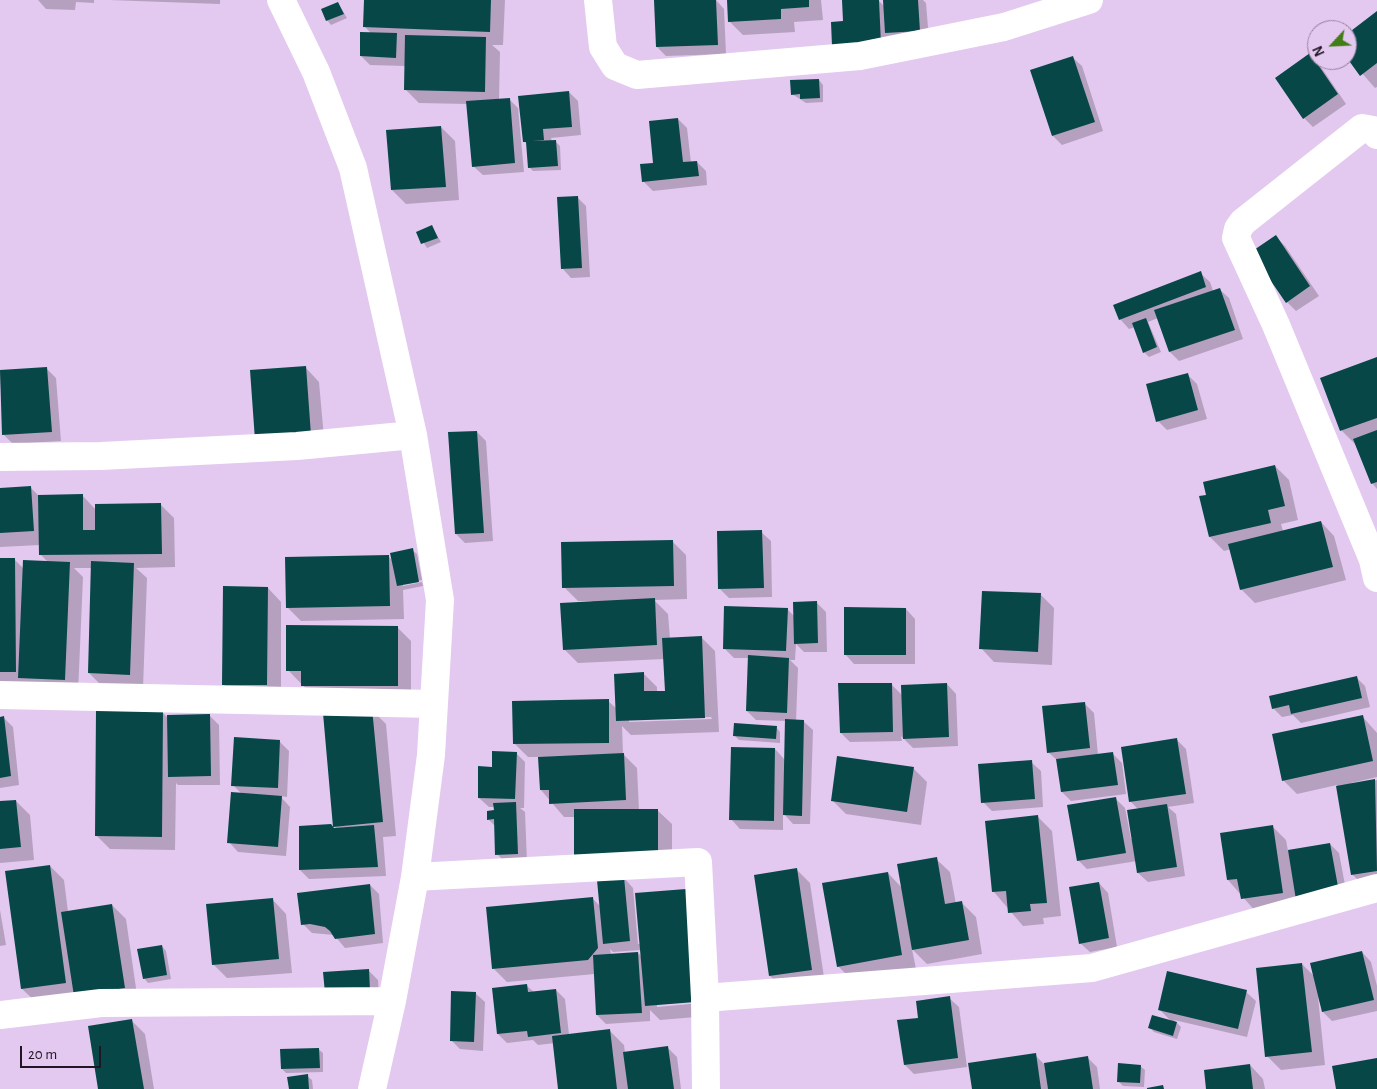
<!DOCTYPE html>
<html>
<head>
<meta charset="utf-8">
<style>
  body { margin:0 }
  #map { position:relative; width:1377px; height:1089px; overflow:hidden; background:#e3c8f0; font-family:"Alegreya Sans",sans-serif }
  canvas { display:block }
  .north { position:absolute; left:1307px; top:20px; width:50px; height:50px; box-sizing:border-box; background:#e3c8f0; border:1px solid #95809e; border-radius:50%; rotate:245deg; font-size:14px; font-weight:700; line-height:20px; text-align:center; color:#1f1523 }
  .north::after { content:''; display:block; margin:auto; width:18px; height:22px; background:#437d17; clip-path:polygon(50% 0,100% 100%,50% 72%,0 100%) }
  .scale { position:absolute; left:20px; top:1046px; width:81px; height:22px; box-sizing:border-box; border:2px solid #1f1523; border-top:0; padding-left:6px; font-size:15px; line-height:18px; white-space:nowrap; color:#1f1523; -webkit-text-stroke:4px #e3c8f0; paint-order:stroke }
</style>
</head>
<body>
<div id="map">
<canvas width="1377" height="1089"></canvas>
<div class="north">N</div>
<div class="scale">20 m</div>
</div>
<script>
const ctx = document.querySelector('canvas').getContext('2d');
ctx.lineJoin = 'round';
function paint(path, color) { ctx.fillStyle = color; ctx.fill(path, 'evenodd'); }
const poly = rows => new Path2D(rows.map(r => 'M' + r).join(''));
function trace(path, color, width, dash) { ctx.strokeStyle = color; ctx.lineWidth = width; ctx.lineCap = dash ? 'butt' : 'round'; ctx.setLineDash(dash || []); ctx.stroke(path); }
paint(poly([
  [38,0,94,0,94,3,76,2,75,10,46,9],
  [109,0,220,0,220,4],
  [365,0,505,0,503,45,492,45,500,52,499,100,509,99,518,108,524,172,483,175,473,166,468,104,419,103,405,89,405,66,370,65,361,56,371,33,364,26],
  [700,0,716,0,724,9,726,54,666,56,657,47],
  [728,0,821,0,823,20,794,22,795,32,743,35,729,21],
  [878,0,885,7,884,0,923,0,926,3,929,40,896,42,889,35,889,52,844,22],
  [338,3,347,18,331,25,327,20],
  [1377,12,1377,87,1375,88,1347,56,1347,35],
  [1310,55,1319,64,1346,104,1313,127,1304,118],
  [1072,57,1082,66,1103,131,1062,145,1053,136],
  [819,80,823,85,823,102,806,103,792,94],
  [569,92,578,101,581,135,551,138,552,142,556,142,560,146,561,170,533,171,529,167,528,145,524,141],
  [678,119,687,128,691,163,697,162,706,171,707,185,653,191,643,181],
  [441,127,455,141,459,200,406,204,392,190],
  [577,197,586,206,590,277,571,278,562,268],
  [432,227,441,242,427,248,417,232],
  [1276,237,1285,246,1319,296,1296,311,1287,302],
  [1200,273,1210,282,1213,291,1219,289,1229,298,1243,339,1179,361,1170,352,1158,318,1148,322,1161,352,1149,357,1144,352,1135,327,1129,329,1120,319],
  [1377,358,1377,489,1372,483,1355,444,1342,431,1322,378],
  [306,368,319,382,325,449,270,453],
  [47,369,56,378,61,441,13,444,4,435,0,372],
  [1188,375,1197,384,1207,419,1167,430,1158,421],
  [477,432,486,441,493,541,465,543,456,534],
  [1275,466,1289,480,1298,520,1281,524,1283,531,1321,522,1334,536,1346,580,1255,603,1241,589,1231,549,1224,551,1210,537,1207,496],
  [30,487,39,496,82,495,96,510,160,504,174,518,175,567,136,568,147,578,143,688,103,687,89,673,92,568,74,568,83,577,78,693,0,685,0,559,14,559,24,569,48,562,41,555,40,545,0,547,0,489],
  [761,532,771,541,772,597,729,598,720,589],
  [672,541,686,555,687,599,654,600,668,614,670,639,701,637,715,651,719,732,631,735,622,726,623,754,637,768,639,811,658,811,672,824,672,869,575,817,564,817,541,790,539,757,528,757,514,743,608,701,617,709,643,673,657,687,657,692,666,692,664,659,578,663,564,649,592,603,592,601,578,601,564,587],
  [711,717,712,719,629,722,629,720],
  [412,550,417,554,422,580,403,584,403,586,422,582,423,586,403,590,404,619,301,621,287,607,389,557,393,561],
  [268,588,281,602,281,699,237,698,223,684],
  [1040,594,1054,608,1052,665,994,662,981,648],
  [817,603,826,612,827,652,804,652,796,644,795,660,790,660,798,668,796,721,803,721,813,730,810,824,793,824,783,813,783,830,740,829,731,819,775,749,785,760,786,721,756,720,747,711,749,658,734,658,724,648,787,609,795,617],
  [906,609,915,619,915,664,854,664,845,654],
  [397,627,411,641,411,700,316,699,288,670],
  [1356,677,1365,686,1370,707,1301,723,1293,715,1282,717,1273,708],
  [891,684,902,695,947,684,956,694,958,746,913,748,901,736,902,741,850,742,841,733],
  [1084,703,1094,713,1098,755,1113,754,1122,763,1126,794,1071,801,1062,792,1058,761,1048,752],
  [372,710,386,724,396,836,383,837,386,876,309,879,300,870,333,829,337,829,334,826],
  [163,713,168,718,210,716,219,725,220,785,178,785,176,783,175,850,110,849,96,835],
  [1362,716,1377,733,1377,777,1351,783,1351,785,1377,780,1377,887,1366,888,1352,874,1337,785,1297,794,1283,780],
  [0,718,4,718,13,727,19,785,0,788],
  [776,727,780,732,780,743,739,740,734,735],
  [235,739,280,742,289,751,287,797,280,796,290,807,286,856,238,852,229,842,242,794,233,785],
  [1177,740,1186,749,1194,803,1168,807,1176,814,1185,876,1148,882,1138,873,1137,861,1087,869,1078,860,1116,799,1125,808,1131,839,1133,839,1139,810,1131,802],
  [516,753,525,762,524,808,520,808,525,812,527,863,506,863,497,854,496,827,488,819,495,812,495,807,489,807,479,798,493,768],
  [1031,762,1041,771,1043,807,992,811,983,802],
  [913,768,927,782,921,825,846,814,832,800],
  [16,801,30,815,34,860,0,863,0,802],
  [1038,817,1052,831,1061,916,1043,918,1044,924,1023,926,994,892],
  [1273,827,1286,840,1288,851,1330,844,1339,853,1348,901,1307,908,1295,896,1296,906,1256,912,1228,880],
  [936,859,950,872,956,904,962,903,976,917,982,954,927,964,912,949,916,969,852,980,838,966,888,873,902,888],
  [50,866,64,880,68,912,112,905,126,919,138,1002,36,1002,22,989],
  [796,869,810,883,825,984,784,989,770,976],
  [624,878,633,888,638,944,641,944,637,894,685,890,699,904,708,1016,660,1020,650,1010,650,1021,606,1024,597,1015,595,974,507,982,493,968,488,909,593,899,601,907,599,881],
  [610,949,613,952,641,950,642,957,638,953,611,955],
  [701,1000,701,1003,657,1007,657,1004],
  [1099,883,1108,893,1117,947,1090,952,1080,943],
  [370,885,379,894,383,943,345,948,334,935,312,933,303,924],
  [273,900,286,914,292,973,227,978,213,964],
  [0,910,6,945,0,946],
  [162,946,166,951,171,979,148,983,144,978],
  [1362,952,1371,962,1377,986,1377,1011,1332,1021,1323,1012,1318,997,1325,1065,1281,1070,1267,1056,1302,964,1315,977],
  [368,970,378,980,379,999,335,1002],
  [527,986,534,992,556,990,565,999,569,1035,610,1031,624,1045,625,1053,667,1047,677,1057,681,1089,560,1089,555,1043,538,1045,533,1040,507,1043,498,1034],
  [1246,992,1256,1001,1247,1037,1174,1020,1181,1027,1177,1039,1154,1032,1150,1028,1171,1021,1159,1009],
  [475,993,485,1002,483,1051,460,1049,451,1040],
  [949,998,959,1007,967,1067,914,1074,905,1065,919,1019],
  [131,1020,145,1034,154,1089,99,1089],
  [318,1049,323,1053,323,1072,286,1073,282,1069],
  [1035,1055,1044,1064,1088,1058,1097,1067,1100,1089,973,1089],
  [1250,1065,1263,1079,1265,1089,1208,1089],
  [1140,1066,1145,1070,1144,1087,1123,1086,1118,1081],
  [307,1076,312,1080,313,1089,290,1089]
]), '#0003');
paint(poly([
  [364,0,491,0,490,32,363,27],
  [654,0,716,0,718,45,656,47],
  [727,0,809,0,809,7,781,9,781,19,728,22],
  [842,0,879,0,881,44,832,46,831,22,843,21],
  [883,0,918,0,920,31,885,33],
  [338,2,344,14,326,21,321,9],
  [1377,11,1377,63,1360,76,1347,58,1347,34],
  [360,32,397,33,396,58,360,56],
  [405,35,486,37,485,92,404,90],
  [1310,53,1338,94,1303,119,1275,78],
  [1073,56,1095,122,1052,136,1030,70],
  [819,79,820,98,800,99,800,94,791,95,790,80],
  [569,91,572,127,543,129,544,140,532,141,556,140,558,166,528,168,526,142,523,142,518,96],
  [510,98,515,163,472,167,466,101],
  [678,118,683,162,697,161,699,176,642,182,640,164,653,163,649,121],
  [441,126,446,187,391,190,386,130],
  [578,196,582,268,561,269,557,197],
  [432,225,438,238,421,244,416,232],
  [1276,235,1310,286,1286,303,1251,252],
  [1201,271,1206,287,1119,320,1113,305],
  [1220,288,1235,330,1169,352,1154,310],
  [1146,318,1157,347,1143,353,1132,323],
  [1377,357,1377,418,1340,431,1320,378],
  [306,366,311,435,255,440,250,370],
  [47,367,52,432,2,435,0,370],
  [1188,373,1198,410,1156,422,1146,384],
  [1377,430,1377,482,1371,484,1353,439],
  [477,431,484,533,455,534,448,432],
  [1275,465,1285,506,1268,510,1271,523,1209,537,1199,496,1206,495,1203,482],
  [31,486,34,531,0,533,0,488],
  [83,494,83,530,95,530,95,504,161,503,162,554,39,555,38,495],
  [1321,521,1333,567,1240,590,1228,544],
  [762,530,764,588,718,589,717,531],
  [673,540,674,586,562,588,561,542],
  [413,548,419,582,397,586,390,553],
  [389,555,390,606,286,608,285,557],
  [0,558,15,558,16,672,0,672],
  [23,560,70,562,65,680,18,678],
  [91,561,134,563,130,675,88,673],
  [223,586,268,587,267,685,222,685],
  [982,591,1041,593,1038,652,979,649],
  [655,598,657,645,563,650,560,603],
  [817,601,818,643,794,644,793,602],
  [724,606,788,608,786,651,723,649],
  [844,607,906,608,906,655,844,655],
  [286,625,398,626,398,686,301,686,301,671,286,671],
  [702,636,705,718,616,721,614,674,644,672,644,691,665,691,662,638],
  [748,655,789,658,787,713,746,711],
  [1357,676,1362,698,1291,714,1289,705,1272,709,1269,696],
  [838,683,892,683,893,732,840,733],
  [947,683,949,737,903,739,901,685],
  [609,699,609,743,513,744,512,701],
  [1085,702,1090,748,1047,753,1042,706],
  [372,708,383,822,333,827,323,713],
  [96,710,163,711,162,837,95,836],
  [210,714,211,776,168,777,167,715],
  [1363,715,1373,761,1282,781,1272,734],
  [4,716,11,776,0,778,0,717],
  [785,719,804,720,802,816,783,815],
  [734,723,777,726,776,739,733,736],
  [234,737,280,740,278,788,231,786],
  [1177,738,1186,794,1129,802,1121,747],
  [731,747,775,748,774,821,729,820],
  [492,751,517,752,515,799,478,798,478,766,492,767],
  [1113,752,1118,785,1061,792,1056,759],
  [624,753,626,800,549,804,549,790,540,790,538,757],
  [837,756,914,767,907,812,831,801],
  [1032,760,1035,799,981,803,978,764],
  [1375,779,1377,871,1351,875,1336,786],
  [231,792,282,796,278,847,227,843],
  [1116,797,1126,853,1077,861,1067,805],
  [16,800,21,847,0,849,0,801],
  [516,802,518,854,495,855,494,819,487,820,487,811,494,810,493,803],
  [1167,804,1177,867,1137,873,1127,810],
  [574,809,658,809,658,855,574,855],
  [1038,815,1047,903,1030,904,1031,911,1008,913,1006,891,992,892,985,821],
  [331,824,334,828,374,825,378,867,299,870,299,826],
  [1273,825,1283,893,1241,899,1237,879,1227,880,1220,833],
  [1330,843,1339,892,1296,900,1288,850],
  [937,857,945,904,962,901,969,940,912,950,897,864],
  [50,865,66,983,21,989,5,871],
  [797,868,812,970,769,976,754,875],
  [888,872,902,955,837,967,822,883],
  [624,877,630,941,603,944,597,880],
  [1099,882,1109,938,1079,944,1069,887],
  [370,884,375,934,335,939,330,931,325,927,310,924,301,925,297,893],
  [686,889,695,1002,645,1006,635,893],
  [593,897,598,948,588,960,492,969,486,907],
  [273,898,279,959,212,965,206,904],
  [112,904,125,988,74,996,61,912],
  [162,945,167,975,143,979,137,949],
  [1362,951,1374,1000,1322,1012,1310,963],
  [638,952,642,1013,596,1015,593,955],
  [1302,963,1312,1052,1265,1057,1256,968],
  [369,969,370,991,325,993,323,972],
  [1167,971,1247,990,1238,1029,1158,1010],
  [527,984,528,992,556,989,561,1033,528,1037,527,1031,497,1034,492,988],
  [451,991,476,992,474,1042,450,1041],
  [950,996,958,1058,904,1065,897,1020,918,1018,916,1001],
  [1152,1015,1177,1022,1173,1036,1148,1028],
  [132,1019,144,1089,98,1089,88,1026],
  [610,1029,617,1089,558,1089,552,1036],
  [668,1046,674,1089,628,1089,623,1052],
  [319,1048,320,1068,281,1069,280,1049],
  [1036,1053,1041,1089,972,1089,968,1063],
  [1088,1056,1093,1089,1048,1089,1044,1063],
  [1377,1058,1377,1089,1336,1089,1332,1066],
  [1118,1063,1141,1065,1140,1083,1117,1082],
  [1250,1064,1253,1089,1206,1089,1204,1070],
  [308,1074,309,1089,289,1089,287,1077],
  [1163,1085,1164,1089,1147,1089,1147,1088]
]), '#074748');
trace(poly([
  [281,0,316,72,353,168,413,435,440,600,431,755,415,877,392,1001,372,1089],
  [598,0,603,47,615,66,637,75,860,56,1004,27,1089,0],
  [1377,135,1373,130,1362,128,1243,222,1238,229,1236,238,1276,325,1373,560,1377,578],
  [0,457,101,456,297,446,413,435],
  [0,695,434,704],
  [415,877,698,862,705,998,706,1089],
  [705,998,1092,968,1377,888],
  [0,1015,101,1003,392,1001]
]), '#fff', 28);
</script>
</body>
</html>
